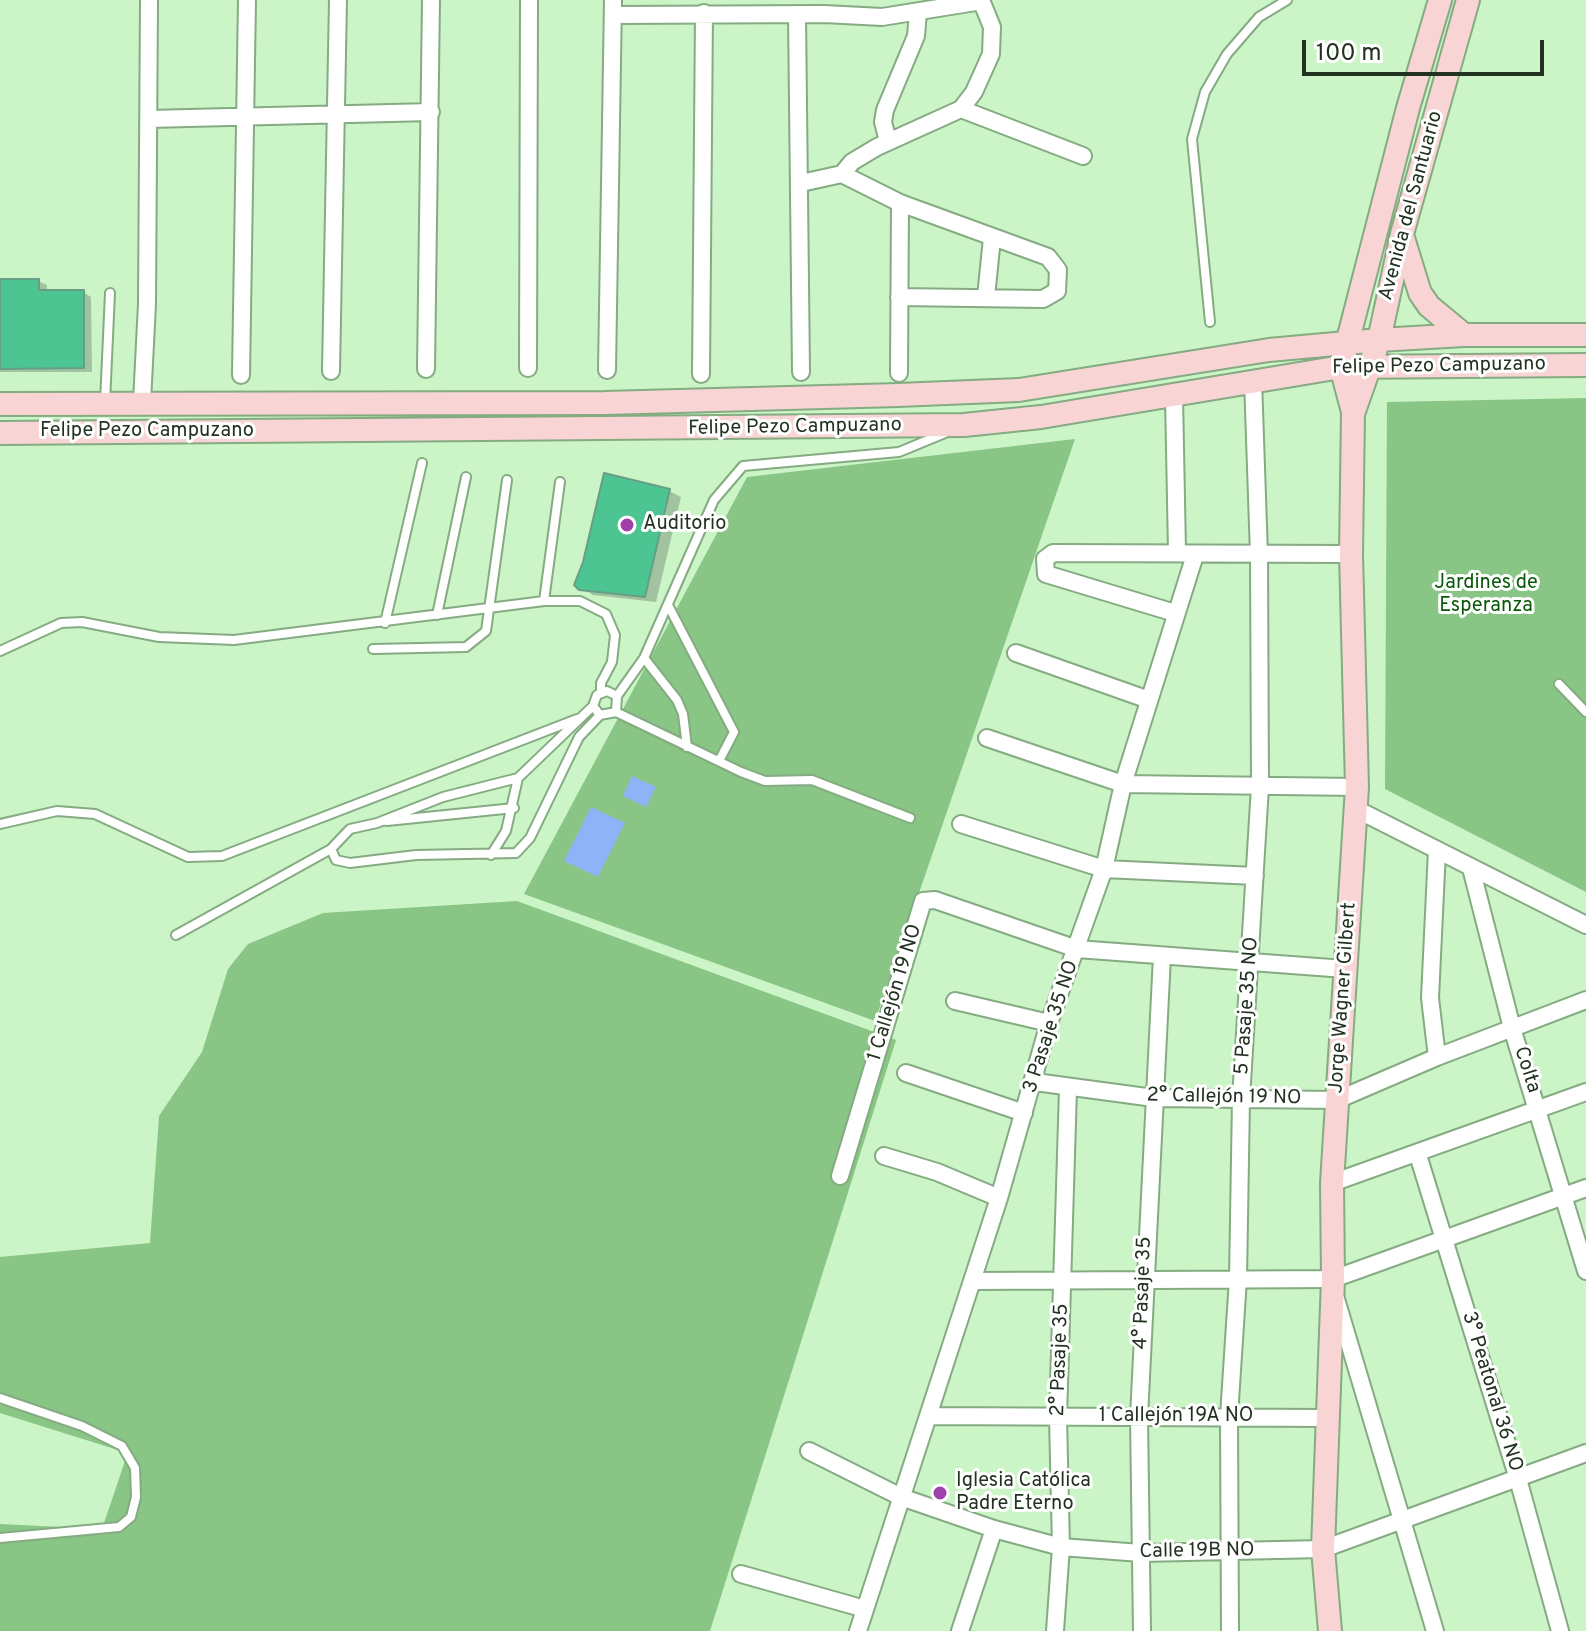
<!DOCTYPE html>
<html>
<head>
<meta charset="utf-8">
<style>
  body { margin:0 }
  #map { position:relative; width:1586px; height:1631px; overflow:hidden; background:#cbf4c7; font-family:Overpass,sans-serif }
  canvas { display:block }
  .scale { position:absolute; left:1302px; top:40px; width:242px; height:36px; box-sizing:border-box; border:4px solid #223221; border-top:0; padding-left:10px; font-size:24px; line-height:28px; white-space:nowrap; color:#223221; -webkit-text-stroke:6px #fff; paint-order:stroke }
</style>
</head>
<body>
<div id="map">
<canvas width="1586" height="1631"></canvas>
<div class="scale">100 m</div>
</div>
<script>
const ctx = document.querySelector('canvas').getContext('2d');
ctx.lineJoin = 'round';
function paint(path, color) { ctx.fillStyle = color; ctx.fill(path, 'evenodd'); }
const poly = rows => new Path2D(rows.map(r => 'M' + r).join(''));
function trace(path, color, width, dash) { ctx.strokeStyle = color; ctx.lineWidth = width; ctx.lineCap = dash ? 'butt' : 'round'; ctx.setLineDash(dash || []); ctx.stroke(path); }
function write(font, color, halo, rows, align = 'center') {
  ctx.font = font + ' Overpass,sans-serif'; ctx.lineWidth = 6; ctx.setLineDash([]); ctx.textBaseline = 'middle'; ctx.strokeStyle = halo; ctx.fillStyle = color; for (const [text, x, y, turn = 0] of rows) {
    ctx.save(); ctx.translate(x, y); ctx.rotate((+turn || 0) * Math.PI / 180); ctx.textAlign = isNaN(turn) ? turn : align; if (halo) ctx.strokeText(text, 0, 0); ctx.fillText(text, 0, 0); ctx.restore();
  }
}
paint(poly([
  [1586,398,1586,892,1385,789,1387,402],
  [1075,439,875,1021,524,894,747,477],
  [517,901,896,1040,710,1631,0,1631,0,1524,102,1529,126,1458,118,1450,0,1413,0,1257,150,1243,159,1116,202,1052,228,969,248,944,323,913]
]), '#89c585');
paint(poly([
  [632,776,656,787,646,807,623,796],
  [591,807,625,823,598,877,564,861]
]), '#8fb3f6');
paint(poly([
  [0,281,38,281,47,285,47,292,83,292,91,297,92,372,0,372],
  [669,491,681,497,656,602,593,595,576,584,585,563]
]), '#0003');
const building = poly([
  [0,279,39,279,39,290,84,290,84,368,0,369,0,279],
  [604,473,670,489,645,597,579,590,574,585,583,562,604,473]
]);
paint(building, '#4cc593');
trace(building, '#669f84', 2);
const lane = poly([
  [1210,322,1192,139,1205,92,1227,54,1259,17,1287,0],
  [105,402,110,293],
  [544,601,560,482],
  [668,605,734,732,719,761],
  [437,615,466,477],
  [385,623,422,463],
  [373,649,466,647,486,631,507,480],
  [0,651,61,623,82,622,159,637,234,640,544,601,580,601,606,614,615,635,612,662,601,683,601,692],
  [644,658,677,700,683,714,687,747],
  [1559,684,1586,712],
  [617,696,644,658,714,500,743,466,899,452,945,433],
  [616,712,617,696,607,691,597,695,593,706,600,715,616,712,741,772,765,781,812,780,910,818],
  [387,821,514,808],
  [0,824,57,811,95,814,188,857,222,856,577,719],
  [331,849,336,860,350,863,416,855,516,853,530,838,579,737,600,715],
  [491,855,506,831,518,778],
  [176,935,331,849,350,829,377,823,443,797,518,778,593,706],
  [0,1398,82,1426,122,1446,135,1468,136,1497,131,1517,119,1527,0,1538]
]);
const street = poly([
  [797,14,801,372],
  [613,15,824,14,882,17,982,1],
  [961,109,1083,156],
  [149,119,431,112],
  [888,141,883,122,885,110,916,36,918,12],
  [842,174,900,203,1048,257,1058,270,1057,291,1043,299,899,297],
  [801,183,842,174,852,162,877,147,961,109,974,92,991,54,992,27,981,0],
  [986,297,992,238],
  [528,368,529,0],
  [426,369,431,0],
  [607,370,613,0],
  [331,371,338,0],
  [899,373,900,203],
  [701,374,704,13],
  [241,375,247,0],
  [1174,396,1177,552],
  [142,402,147,304,149,0],
  [1175,613,1046,574,1045,559,1053,553,1351,554],
  [1016,653,1149,700],
  [987,738,1123,784,1357,787],
  [1356,809,1586,925],
  [961,824,1104,869,1255,876],
  [1437,850,1430,998,1437,1057],
  [1471,868,1512,1028,1586,1271],
  [955,1001,1049,1023],
  [906,1073,1024,1113],
  [1035,1082,1154,1098,1337,1100,1437,1057,1586,1000],
  [1418,1155,1518,1479,1560,1631],
  [884,1156,937,1172,999,1198],
  [840,1176,923,901,935,900,1077,949,1345,969],
  [1332,1183,1586,1092],
  [973,1281,1333,1279,1586,1188],
  [1336,1299,1435,1631],
  [929,1416,1326,1418],
  [809,1451,901,1497,994,1529,1061,1547,1141,1553,1323,1549,1586,1453],
  [741,1574,865,1609],
  [858,1631,999,1198,1049,1023,1104,869,1123,784,1195,555],
  [960,1631,994,1529],
  [1055,1631,1061,1547,1058,1417,1068,1089],
  [1142,1631,1139,1417,1162,956],
  [1230,1631,1229,1416,1238,1279,1241,1099,1260,786,1259,555,1253,380]
]);
const secondary = poly([
  [1403,238,1420,293,1429,306,1464,335],
  [0,404,605,403,898,395,1019,390,1269,350,1379,340,1464,335,1586,335],
  [1354,411,1379,340,1402,234,1468,0],
  [0,433,964,425,1041,417,1341,367,1586,365],
  [1330,1631,1323,1549,1333,1279,1332,1183,1357,787,1351,554,1353,412,1341,367,1408,108,1440,0]
]);
trace(lane, '#84ab81', 12);
trace(street, '#84ab81', 20);
trace(secondary, '#84ab81', 26);
trace(lane, '#fff', 8);
trace(street, '#fff', 16);
trace(secondary, '#f9d4d4', 22);
for (const [x, y, r, color] of [
  [627,525,8,"#9e41ab"],
  [940,1493,8,"#9e41ab"]
]) { const dot = new Path2D(); dot.arc(x, y, r, 0, 2 * Math.PI); ctx.fillStyle = color; ctx.fill(dot); trace(dot, '#fff', 3); }
write('20px', '#223221', '#fff', [
  ["Avenida del Santuario",1412,206,-75],
  ["Felipe Pezo Campuzano",1439,367,-1],
  ["Felipe Pezo Campuzano",795,428,-1],
  ["Felipe Pezo Campuzano",147,432],
  ["1 Callejón 19 NO",896,993,-73],
  ["Jorge Wagner Gilbert",1344,998,-86],
  ["5 Pasaje 35 NO",1248,1006,-86],
  ["3 Pasaje 35 NO",1052,1027,-72],
  ["Colta",1526,1070,72],
  ["2° Callejón 19 NO",1224,1098,1],
  ["4° Pasaje 35",1144,1293,-88],
  ["2° Pasaje 35",1061,1360,-88],
  ["3° Peatonal 36 NO",1491,1392,73],
  ["1 Callejón 19A NO",1176,1417],
  ["Calle 19B NO",1197,1552,-1]
]);
write('20px', '#223221', '#fff', [
  ["Auditorio",643,525],
  ["Iglesia Católica",956,1482],
  ["Padre Eterno",956,1505]
], 'left');
write('20px', '#09580a', '#fff', [
  ["Jardines de",1486,584],
  ["Esperanza",1486,607]
]);
</script>
</body>
</html>
